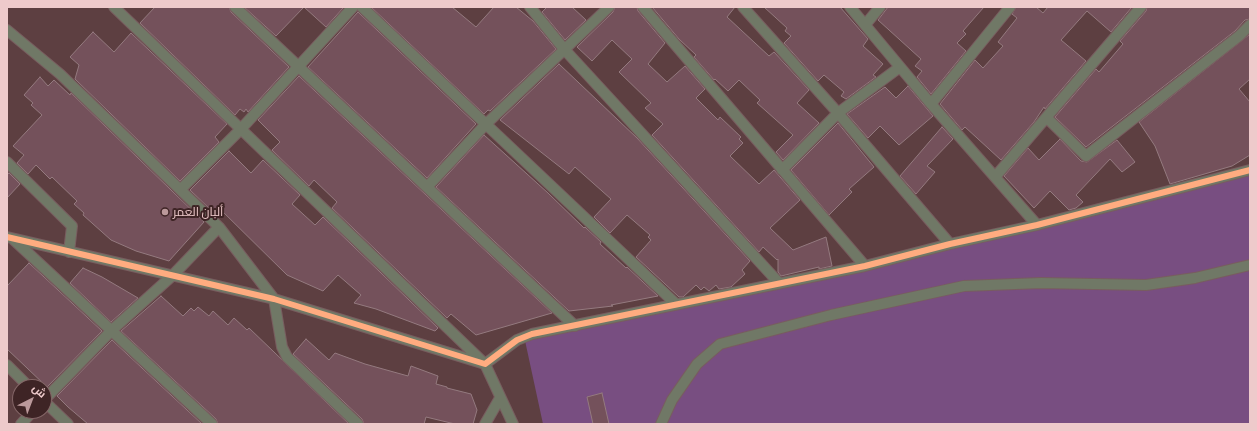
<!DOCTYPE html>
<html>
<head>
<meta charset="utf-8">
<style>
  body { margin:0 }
  #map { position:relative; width:1257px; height:431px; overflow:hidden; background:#5d3f41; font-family:Ubuntu,Cairo,sans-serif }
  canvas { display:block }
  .frame { position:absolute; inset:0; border:8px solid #eecacb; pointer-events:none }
  .north { position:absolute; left:12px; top:379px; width:40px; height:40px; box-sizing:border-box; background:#3e2425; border:1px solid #846667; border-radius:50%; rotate:42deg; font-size:11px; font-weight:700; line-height:16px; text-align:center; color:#eecacb }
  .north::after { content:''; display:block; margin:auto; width:14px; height:18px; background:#bb999b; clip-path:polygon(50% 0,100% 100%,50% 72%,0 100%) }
</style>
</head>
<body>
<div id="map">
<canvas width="1257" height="431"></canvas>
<div class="frame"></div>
<div class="north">ش</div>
</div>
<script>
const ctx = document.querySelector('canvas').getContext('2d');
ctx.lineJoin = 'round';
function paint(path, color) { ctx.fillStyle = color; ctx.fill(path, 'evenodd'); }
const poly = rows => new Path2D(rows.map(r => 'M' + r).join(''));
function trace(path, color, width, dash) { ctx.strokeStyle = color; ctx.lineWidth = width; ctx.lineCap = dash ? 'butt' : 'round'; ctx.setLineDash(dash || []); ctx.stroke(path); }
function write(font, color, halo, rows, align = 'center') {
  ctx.font = font + ' Ubuntu,Cairo,sans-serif'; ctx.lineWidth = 4; ctx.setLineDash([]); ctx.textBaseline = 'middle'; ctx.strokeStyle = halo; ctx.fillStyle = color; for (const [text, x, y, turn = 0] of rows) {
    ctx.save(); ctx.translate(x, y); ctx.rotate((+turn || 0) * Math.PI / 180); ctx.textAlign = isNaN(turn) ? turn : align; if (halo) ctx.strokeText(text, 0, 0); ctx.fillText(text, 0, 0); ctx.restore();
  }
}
paint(poly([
  [1250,172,1250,424,543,424,524,336,876,259]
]), '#784e81');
const building = poly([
  [155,7,229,7,231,12,289,67,248,112,246,109,244,112,240,109,235,115,140,23,155,7],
  [244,7,304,7,276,36,244,7],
  [304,7,344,7,326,27,304,7],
  [371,7,452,7,476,27,494,7,516,7,533,21,556,49,490,111,488,110,484,114,371,7],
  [547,7,572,7,586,20,565,40,542,12,547,7],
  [615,7,637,7,638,11,665,43,648,64,667,82,685,66,705,89,696,98,718,120,720,117,741,137,739,139,743,143,730,156,759,184,774,170,800,200,770,228,793,250,826,237,832,266,819,269,819,267,781,276,778,272,778,259,777,260,763,247,759,252,652,135,663,124,645,108,651,103,619,72,632,59,612,40,592,61,577,47,613,12,615,7],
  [652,7,735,7,727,17,769,56,774,52,809,90,797,103,819,123,783,160,776,152,793,135,757,103,760,100,739,80,728,91,715,79,714,80,694,57,696,55,679,39,652,7],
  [764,7,840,7,868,39,863,46,883,64,873,75,876,77,846,99,841,96,844,92,824,75,818,81,784,43,791,36,785,31,787,28,764,7],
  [888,7,984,7,963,31,966,34,957,43,966,51,931,94,917,77,922,71,915,66,921,59,878,20,888,7],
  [1016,7,1036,7,1043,13,1048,7,1132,7,1111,32,1087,11,1061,40,1086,61,1045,109,1044,107,1034,122,1001,160,965,127,962,130,940,104,975,60,983,68,1003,46,998,42,1017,18,1012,14,1016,7],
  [1147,7,1250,7,1250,19,1245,20,1235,31,1086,147,1055,117,1096,69,1099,72,1123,44,1120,41,1146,11,1147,7],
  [358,12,476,124,427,178,308,67,358,12],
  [93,32,114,52,131,33,227,124,215,137,219,142,180,181,75,79,79,65,70,57,93,32],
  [1250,34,1250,79,1239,89,1250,102,1250,155,1232,166,1170,184,1155,146,1139,122,1250,34],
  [559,64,637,138,750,261,742,270,745,274,731,287,719,289,716,285,709,291,704,287,701,290,696,285,683,297,679,297,636,257,651,240,648,237,650,235,627,215,610,233,594,217,611,199,575,167,569,174,500,120,559,64],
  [299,76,552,313,476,335,451,314,447,318,332,208,337,202,314,180,309,186,272,150,280,142,258,120,299,76],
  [40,77,48,86,54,80,70,95,71,93,204,222,169,261,136,251,111,240,83,215,84,213,74,204,77,201,52,177,50,179,36,165,28,174,17,163,24,155,13,146,42,115,31,105,33,103,24,95,40,77],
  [908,86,933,116,899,145,880,126,868,138,847,114,885,87,896,98,908,86],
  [838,123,874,167,849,189,852,192,829,215,791,170,838,123],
  [942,127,953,139,927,166,935,172,916,194,900,176,942,127],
  [484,135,548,193,584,228,585,227,601,242,600,244,626,268,627,267,658,296,611,305,613,306,569,311,436,187,484,135],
  [1060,139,1081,161,1087,162,1117,140,1135,162,1122,172,1110,159,1076,195,1083,202,1076,208,1069,210,1050,191,1034,208,1004,176,1028,148,1039,160,1060,139],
  [229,151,251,173,263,160,300,195,292,204,315,225,323,217,438,328,435,331,376,309,354,303,361,295,338,275,323,291,287,275,218,207,213,212,190,190,229,151],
  [9,173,20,184,7,198,7,175,9,173],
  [29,263,102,331,47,387,7,349,7,286,29,263],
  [83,268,102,277,138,298,111,322,70,283,83,268],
  [161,296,183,316,191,308,194,311,198,307,209,316,213,311,228,325,234,318,247,330,249,328,349,424,218,424,216,419,121,331,161,296],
  [306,339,329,360,335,353,365,364,408,376,411,366,438,376,436,384,447,387,447,388,471,394,477,410,473,424,455,424,426,417,424,424,364,424,362,419,293,354,306,339],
  [112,340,202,424,88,424,68,407,57,396,112,340],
  [602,393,609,424,593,424,587,397,602,393]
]);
paint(building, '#74515b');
trace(building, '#947a7f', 1);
const service = poly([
  [661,424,672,400,697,364,720,344,831,315,964,286,1041,283,1146,285,1195,278,1250,265]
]);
const minor = poly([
  [114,7,485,364,513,424],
  [235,7,575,326],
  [362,7,676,304],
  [530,7,564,49,779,283],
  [643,7,865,266],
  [743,7,838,113,950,244],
  [850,7,931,104,1037,225],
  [865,25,880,7],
  [7,30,60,74,219,227,274,299,282,347,287,357,358,424],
  [931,104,1010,7],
  [1047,118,1086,156,1239,36,1250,25],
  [7,162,72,226,69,252],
  [782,170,838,113,900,67],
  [995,177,1141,7],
  [427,187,485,125,609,7],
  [181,189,240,130,353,7],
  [7,237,274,299,485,364,517,340,532,334,865,266,950,244,1037,225,1250,170],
  [14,240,212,424],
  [7,365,29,387],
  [44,400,112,330,173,275,219,227],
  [44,401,68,424],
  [21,424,33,411],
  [485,424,500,398]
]);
trace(service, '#785d5f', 12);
trace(minor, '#785d5f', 12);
trace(service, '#707866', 10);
trace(minor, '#707866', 10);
trace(poly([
  [7,237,274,299,485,364,517,340,532,334,865,266,950,244,1037,225,1250,170]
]), '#ffac80', 6);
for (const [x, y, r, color] of [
  [165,212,4,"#bb999b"]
]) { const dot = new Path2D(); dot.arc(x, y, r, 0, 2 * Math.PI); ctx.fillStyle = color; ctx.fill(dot); trace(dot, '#3e2425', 1.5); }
write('12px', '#eecacb', '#3e2425', [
  ["ألبان العمر",173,212]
], 'left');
</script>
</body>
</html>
